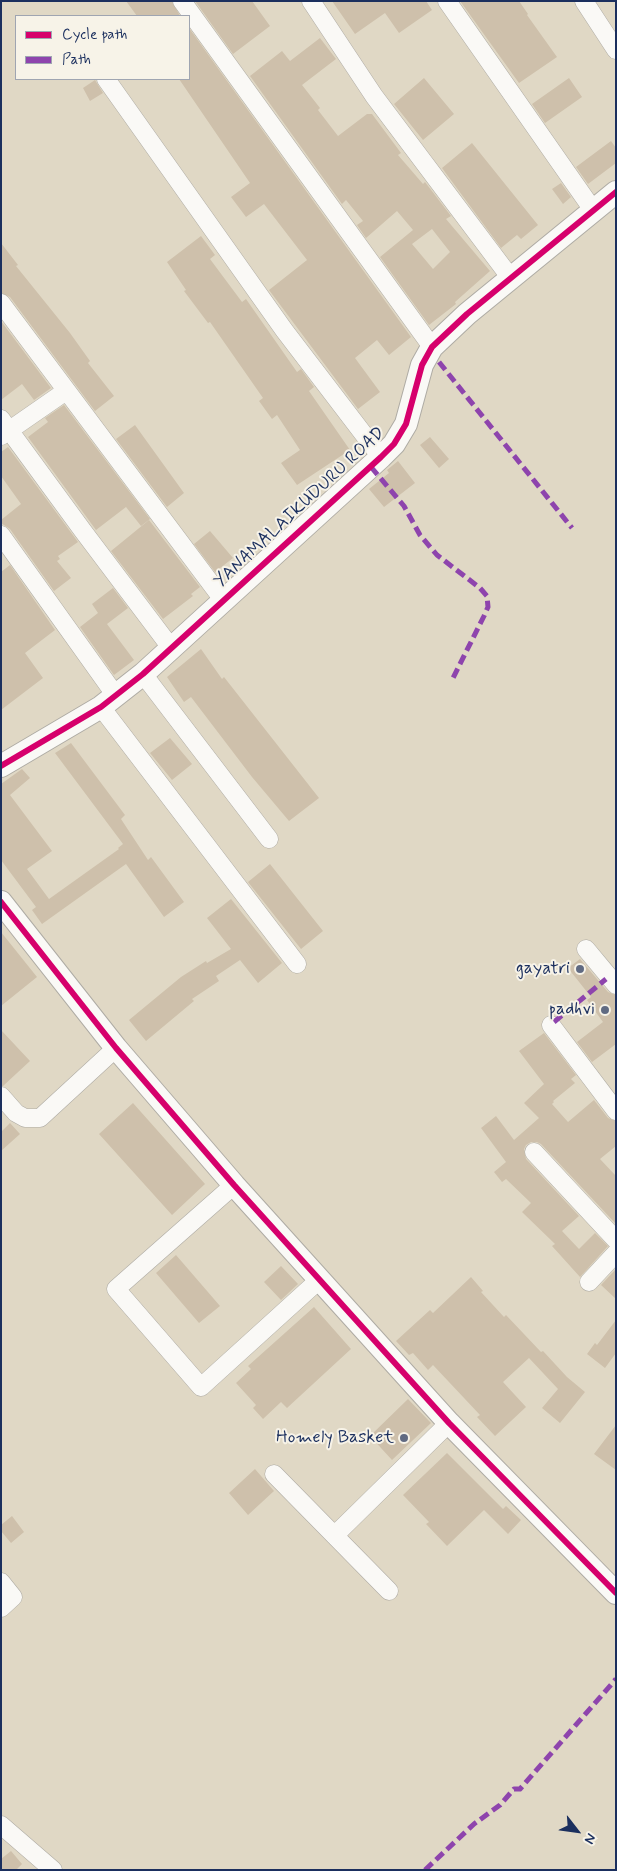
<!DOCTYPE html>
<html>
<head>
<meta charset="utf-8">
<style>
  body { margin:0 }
  #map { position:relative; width:617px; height:1871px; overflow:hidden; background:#e0d8c5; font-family:Mynerve,sans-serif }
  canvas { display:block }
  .frame { position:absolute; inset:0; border:2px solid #1b2f5e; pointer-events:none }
  .legend { position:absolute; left:15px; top:15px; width:175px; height:65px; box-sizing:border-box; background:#f7f3e8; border:1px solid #9fa5b1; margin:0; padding:6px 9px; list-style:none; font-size:15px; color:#1b2f5e }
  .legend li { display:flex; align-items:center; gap:10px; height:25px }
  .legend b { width:25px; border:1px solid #9fa5b1 }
  .north { position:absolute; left:552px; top:1806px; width:50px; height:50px; -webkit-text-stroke:4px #f7f3e8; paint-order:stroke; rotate:120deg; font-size:14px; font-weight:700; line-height:20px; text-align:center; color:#1b2f5e }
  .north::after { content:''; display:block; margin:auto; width:18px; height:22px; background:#1b2f5e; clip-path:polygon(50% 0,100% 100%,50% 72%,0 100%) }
</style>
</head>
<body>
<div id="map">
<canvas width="617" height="1871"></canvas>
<div class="frame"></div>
<ul class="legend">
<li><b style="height:6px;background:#d6006c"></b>Cycle path</li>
<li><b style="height:6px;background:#8e44ad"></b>Path</li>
</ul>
<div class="north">N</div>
</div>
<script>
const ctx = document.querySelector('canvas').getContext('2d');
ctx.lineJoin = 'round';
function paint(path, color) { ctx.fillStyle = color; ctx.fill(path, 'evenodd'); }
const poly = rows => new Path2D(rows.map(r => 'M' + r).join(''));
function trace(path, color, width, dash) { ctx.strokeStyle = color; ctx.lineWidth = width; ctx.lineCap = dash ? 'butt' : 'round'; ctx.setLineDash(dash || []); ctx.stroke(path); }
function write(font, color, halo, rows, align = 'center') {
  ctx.font = font + ' Mynerve,sans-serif'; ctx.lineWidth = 4; ctx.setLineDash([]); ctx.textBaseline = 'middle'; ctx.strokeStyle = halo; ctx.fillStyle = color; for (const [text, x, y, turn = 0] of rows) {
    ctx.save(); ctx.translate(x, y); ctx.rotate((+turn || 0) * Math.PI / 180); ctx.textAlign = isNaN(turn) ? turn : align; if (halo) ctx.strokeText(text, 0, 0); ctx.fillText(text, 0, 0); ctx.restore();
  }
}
paint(poly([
  [126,1,172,1,180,16,137,16],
  [195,1,252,1,270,26,233,54],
  [332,1,426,1,432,10,399,33,385,13,355,34],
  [460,1,519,1,528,14,527,15,557,57,519,83],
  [189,28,411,337,389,355,377,340,355,358,380,392,358,409,269,290,307,260,264,204,246,217,231,197,250,183,179,79,189,79],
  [320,38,336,59,302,85,320,108,318,110,338,136,367,114,372,114,401,153,398,155,423,184,425,182,451,216,446,219,490,271,455,302,456,304,429,325,380,257,413,230,397,211,366,238,357,225,363,221,346,200,342,204,250,76,282,51,290,61],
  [432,229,450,252,433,269,412,244],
  [424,78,454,114,423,140,394,104],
  [569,78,582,97,545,123,532,104],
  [95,80,103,93,90,101,83,88],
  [611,141,616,148,616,163,588,184,576,167],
  [472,143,538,225,521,239,517,235,501,248,442,168],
  [561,183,571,197,563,204,552,189],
  [201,236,215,255,210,259,242,302,246,299,297,372,301,369,314,387,309,391,350,450,297,485,281,463,300,450,277,415,272,419,259,401,263,398,210,322,208,323,184,291,186,290,167,262],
  [1,243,18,265,16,266,70,333,90,361,88,363,114,396,95,411,10,297,1,293],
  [1,321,51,388,34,400,22,384,1,400],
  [64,405,150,519,141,526,126,507,96,530,28,437,48,422,45,418],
  [135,425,184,493,167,507,116,439],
  [430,437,449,459,439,468,420,445],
  [8,447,78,542,58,556,60,559,57,561,71,578,54,591,10,529,1,523,1,520,21,504,1,476,1,452],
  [398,461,415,483,384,507,369,489,389,473,387,470],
  [149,520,200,587,191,594,193,596,163,619,111,551],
  [210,531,233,558,215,572,194,544],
  [10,565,55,630,25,653,43,678,1,710,1,572],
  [113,588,128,608,107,624,134,660,114,675,80,627,98,613,92,604],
  [201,649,222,679,224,677,319,798,289,821,252,777,191,697,184,702,167,677],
  [170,738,192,764,172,780,150,753],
  [71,743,125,815,121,819,148,860,151,857,184,902,164,917,126,864,42,924,32,910,36,907,1,860,1,784,22,769,30,778,10,795,52,851,27,869,49,899,119,849,118,848,123,844,55,753],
  [270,864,323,931,301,949,248,882],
  [231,899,282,963,258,983,240,960,216,976,219,981,192,999,194,1001,146,1041,129,1020,181,977,206,961,207,963,231,949,207,918],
  [1,932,37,977,1,1006],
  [580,959,608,992,616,995,616,1044,592,1062,577,1042,603,1022,587,1000,591,997,568,968],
  [1,1030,30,1061,3,1086,1,1086],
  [544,1033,576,1075,571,1079,575,1083,553,1101,554,1102,552,1104,568,1122,594,1100,608,1118,616,1121,616,1146,600,1159,616,1176,616,1224,541,1144,537,1142,531,1142,526,1145,524,1149,526,1159,579,1216,562,1231,579,1249,595,1233,608,1246,580,1277,552,1246,555,1244,522,1212,531,1203,506,1179,502,1182,494,1172,506,1162,481,1128,496,1116,514,1140,539,1118,524,1103,544,1084,519,1051],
  [133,1103,205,1184,172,1215,99,1134],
  [10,1123,20,1134,1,1151,1,1132],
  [176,1255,220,1306,199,1323,156,1273],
  [281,1266,298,1284,281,1300,264,1282],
  [615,1270,616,1271,616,1299,601,1285],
  [471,1277,483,1291,481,1292,504,1317,506,1315,541,1352,543,1351,567,1377,585,1392,560,1423,542,1408,558,1389,529,1358,503,1382,526,1407,495,1436,477,1417,480,1415,433,1365,428,1370,413,1353,409,1355,396,1341,430,1310,433,1313],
  [314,1307,351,1349,287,1408,281,1402,263,1419,253,1408,256,1405,236,1383,251,1369,248,1366],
  [616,1320,616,1353,605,1368,587,1354,595,1343,597,1345],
  [408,1399,431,1423,392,1460,370,1436],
  [616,1425,616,1470,594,1454],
  [447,1453,503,1509,506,1506,521,1520,508,1534,484,1510,447,1546,426,1524,429,1522,403,1495],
  [255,1469,274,1491,248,1515,229,1493],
  [12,1516,24,1532,11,1543,1,1531,1,1525],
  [11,1851,22,1864,16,1870,1,1870,1,1859]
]), '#cec0ab');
const minor = poly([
  [182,1,432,347],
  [311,1,374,96,510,277],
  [447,1,593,210],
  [584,1,616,50],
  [106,79,284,330,381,457],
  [1,303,224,601],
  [1,419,83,531,172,649],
  [1,436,66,391],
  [1,535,116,696],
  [143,674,269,839],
  [101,707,297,964],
  [586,949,616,985],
  [551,1025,616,1111],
  [1,1096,16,1113,25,1118,40,1118,116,1048],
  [534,1152,616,1240],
  [234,1185,116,1289,201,1387,319,1280],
  [589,1282,616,1253],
  [274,1474,389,1591],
  [335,1535,449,1423],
  [1,1582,13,1597,1,1608],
  [1,1825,53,1870]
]);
const tertiary = poly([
  [1,766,101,707,143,674,381,457,394,444,406,424,422,365,432,347,467,314,616,192],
  [1,902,116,1048,234,1185,449,1423,616,1593]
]);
trace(minor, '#aeaba4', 19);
trace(tertiary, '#aeaba4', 24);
trace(minor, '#faf9f6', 18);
trace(tertiary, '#faf9f6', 22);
trace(poly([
  [439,362,572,528],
  [371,467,404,506,420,535,437,555,480,588,487,596,488,607,484,616,452,680],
  [554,1022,606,979],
  [425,1870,474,1824,500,1805,514,1789,520,1789,616,1679]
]), '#8e44ad', 5, [10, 5]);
trace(poly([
  [1,766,101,707,143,674,381,457,394,444,406,424,422,365,432,347,467,314,616,192],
  [1,902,116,1048,234,1185,449,1423,616,1593]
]), '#d6006c', 6);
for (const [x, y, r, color] of [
  [580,969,5,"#606a82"],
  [605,1010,5,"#606a82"],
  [404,1438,5,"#606a82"]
]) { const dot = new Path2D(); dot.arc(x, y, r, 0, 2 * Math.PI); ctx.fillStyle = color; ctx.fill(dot); trace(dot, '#f7f3e8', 2); }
write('18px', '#1b2f5e', '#f7f3e8', [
  ["YANAMALAIKUDURU ROAD",300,508,-43]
]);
write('18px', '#1b2f5e', '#f7f3e8', [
  ["gayatri",570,969],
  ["padhvi",595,1010],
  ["Homely Basket",394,1438]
], 'right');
</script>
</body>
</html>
